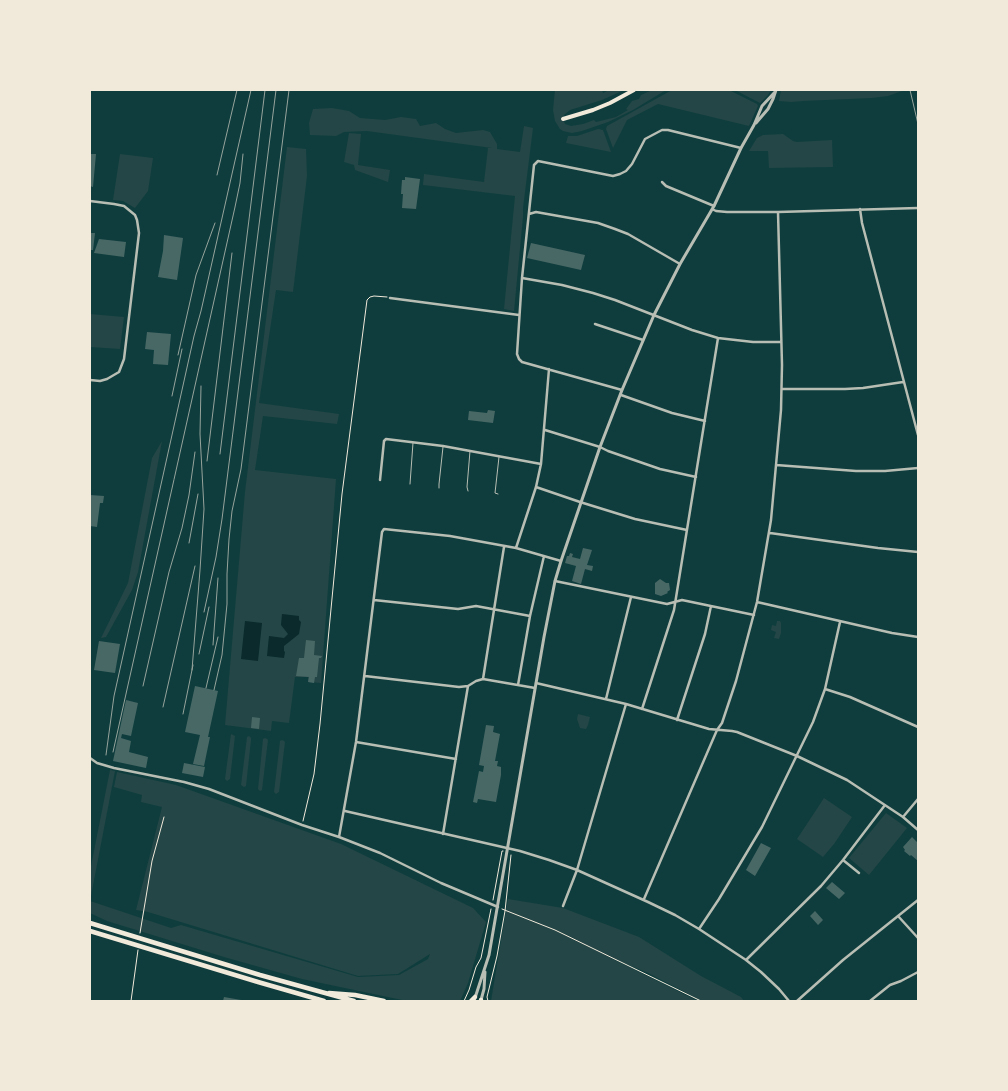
<!DOCTYPE html>
<html>
<head>
<meta charset="utf-8">
<style>
  body { margin:0 }
  #map { position:relative; width:1008px; height:1091px; overflow:hidden; background:#0f3d3e; font-family:Roboto,sans-serif }
  canvas { display:block }
  .frame { position:absolute; inset:0; border:91px solid #f1e9da; pointer-events:none }
</style>
</head>
<body>
<div id="map">
<canvas width="1008" height="1091"></canvas>
<div class="frame"></div>
</div>
<script>
const ctx = document.querySelector('canvas').getContext('2d');
ctx.lineJoin = 'round';
function paint(path, color) { ctx.fillStyle = color; ctx.fill(path, 'evenodd'); }
const poly = rows => new Path2D(rows.map(r => 'M' + r).join(''));
function trace(path, color, width, dash) { ctx.strokeStyle = color; ctx.lineWidth = width; ctx.lineCap = dash ? 'butt' : 'round'; ctx.setLineDash(dash || []); ctx.stroke(path); }
paint(poly([
  [555,90,602,90,603,93,609,90,624,90,602,100,570,110,564,115,563,119,565,124,571,126,583,124,594,120,596,122,616,117,628,110,626,109,632,101,639,99,641,95,652,90,666,90,633,110,608,122,582,131,572,133,563,131,560,129,555,121,553,110],
  [672,90,729,90,757,104,758,106,749,126,658,104,627,120,613,148,606,129,607,126],
  [735,90,771,90,768,95,760,103],
  [781,90,902,90,902,91,888,96,872,98,803,101,791,102,779,101],
  [332,108,349,111,360,118,385,120,401,117,416,119,420,126,436,123,445,129,456,133,483,130,490,132,497,144,497,149,520,152,524,126,533,128,523,208,523,217,514,311,504,309,515,196,423,185,424,174,484,182,488,148,492,148,367,131,344,132,336,136,310,135,309,123,313,109],
  [598,129,603,130,611,152,566,143,568,136,577,136],
  [349,133,361,134,358,165,390,170,388,182,355,170,354,165,344,162],
  [783,134,793,141,797,142,832,140,833,167,769,168,768,151,749,151,757,138,763,135],
  [287,147,306,149,307,176,293,292,276,290,259,403,339,414,337,424,263,416,255,470,336,479,321,683,308,682,308,677,295,677,289,723,272,721,271,731,225,725,245,492],
  [120,154,153,158,148,191,135,208,123,201,113,200],
  [90,314,124,317,120,349,90,347],
  [162,441,138,572,132,590,106,637,101,638,128,583,152,458],
  [777,621,780,621,781,623,781,633,779,639,774,638,776,632,771,630,772,625,776,626],
  [578,714,590,717,588,725,586,729,580,728,577,719],
  [231,734,235,736,230,779,227,781,225,779],
  [249,736,251,738,251,740,246,786,244,787,241,785,247,737],
  [265,738,267,739,268,740,262,790,260,791,258,789,263,739],
  [282,740,284,741,285,742,279,792,276,794,274,792,280,741],
  [110,770,115,771,90,901,171,928,181,925,358,977,399,975,428,959,430,954,398,974,358,976,148,912,136,910,162,807,141,802,142,795,114,787,117,772,176,785,341,844,473,908,486,922,468,983,460,1001,407,1001,302,979,224,957,107,921,90,913,90,871],
  [824,798,852,817,834,844,823,857,797,839],
  [886,813,907,828,869,875,849,858],
  [508,899,563,908,639,937,701,976,741,997,744,1001,702,1001,648,973,609,957,698,1001,491,1001]
]), '#244646');
paint(poly([
  [282,614,299,616,299,620,301,622,299,634,284,646,284,651,285,652,284,658,267,656,269,636,284,638,288,634,281,625],
  [245,621,262,623,258,661,241,659]
]), '#0a2a2b');
paint(poly([
  [90,154,96,154,93,187,90,186],
  [405,177,420,179,416,209,402,208,403,194,401,194,402,180,405,180],
  [90,233,95,233,93,250,90,250],
  [164,235,183,238,177,280,158,277,163,251],
  [99,239,126,242,124,257,94,253],
  [531,243,585,255,581,270,527,258],
  [147,332,171,334,168,365,153,364,154,350,145,349],
  [488,410,495,411,493,423,468,420,469,411,487,413],
  [90,495,104,496,103,503,100,503,97,527,90,526],
  [583,548,592,550,587,565,593,566,592,571,585,569,581,584,572,581,576,566,565,563,567,556,569,556,570,553,573,554,572,557,580,559],
  [660,579,666,583,669,583,670,590,667,592,668,593,661,596,655,594,655,583],
  [306,640,315,641,314,655,322,656,321,658,319,658,317,677,315,677,314,683,308,682,309,677,296,676,299,658,304,658],
  [99,641,120,644,115,673,94,670],
  [195,686,218,691,208,737,210,737,204,766,193,764,200,735,185,732],
  [126,700,138,703,131,736,122,734,121,738,131,741,129,752,148,757,146,768,113,761],
  [252,717,260,718,259,729,251,728],
  [486,725,494,726,493,732,500,734,495,761,498,761,497,766,501,767,501,775,496,802,478,799,477,803,473,802,479,771,483,772,484,766,479,765],
  [184,763,205,767,203,777,182,773],
  [912,837,918,843,918,861,911,855,910,856,904,851,905,850,903,847],
  [761,843,771,848,755,876,746,870],
  [832,882,845,893,839,899,826,888],
  [815,911,823,920,818,925,810,916],
  [224,997,241,1000,241,1001,223,1001]
]), '#486865');
trace(poly([
  [90,91,91,90],
  [303,821,314,774,320,724,342,494,367,300,370,297,374,296,387,297],
  [493,900,502,851,503,851],
  [502,909,555,930,701,1001],
  [140,933,152,861,164,817],
  [131,1001,138,950],
  [464,1001,469,990,476,967,481,958,491,909],
  [488,1001,487,997,497,956,505,911,511,855]
]), '#f1e9da', 1);
trace(poly([
  [410,484,413,443],
  [439,488,439,484,443,447],
  [468,491,467,487,470,451],
  [498,494,495,493,499,457]
]), '#b8beb3', 1);
trace(poly([
  [662,182,666,186,714,206],
  [90,201,114,204,124,206,135,215,137,220,139,233,124,359,119,372,107,379,100,381,90,380],
  [712,209,716,211,727,212,778,212,918,208],
  [860,209,862,223,918,435],
  [529,214,536,212,598,223,615,229,628,234,680,264],
  [522,278,562,285,593,293,615,300,692,330,718,338,753,342,780,342],
  [390,298,519,315],
  [595,324,643,340],
  [782,389,845,389,863,388,903,382],
  [622,390,522,362,519,359,517,354,522,278,534,165,538,161,613,176,620,174,626,171,632,164,645,139,662,130,668,130,741,148],
  [621,395,672,413,705,421],
  [545,430,600,447,608,451,660,469,696,477],
  [776,465,856,471,885,471,918,468],
  [380,480,384,441,386,439,443,446,541,464],
  [536,487,580,502,635,519,687,530],
  [770,533,878,548,918,552],
  [516,548,536,487,541,464,549,369],
  [555,581,667,604,682,600,754,615],
  [374,600,458,609,476,606,530,616],
  [757,602,892,633,918,637],
  [365,676,459,687,468,686,476,681,483,679,535,688],
  [483,679,504,547],
  [536,683,626,704,709,729,732,731,737,732,797,756,847,780,903,817,918,830],
  [518,685,530,616,544,556],
  [825,689,850,697,918,727],
  [606,699,631,597],
  [642,709,674,610,718,338],
  [677,720,705,634,711,606],
  [356,742,456,759],
  [90,758,97,763,114,768,184,782,209,789,302,825,339,837,380,853,441,883,498,907],
  [345,811,520,851,549,860,577,870,648,902,675,915,699,929,746,960,761,972,779,989,789,1001],
  [903,817,918,799],
  [443,834,468,686],
  [339,837,356,742,382,532,384,529,450,536,516,548,561,561],
  [843,860,859,873],
  [644,899,717,730,722,723,736,681,757,602,771,520,781,410,782,365,778,212],
  [563,906,577,870,626,704],
  [898,916,918,938],
  [699,929,719,899,762,827,813,722,825,689,840,622],
  [746,960,821,886,843,860,885,805],
  [797,1001,843,960,918,900],
  [870,1001,890,985,901,981,918,972]
]), '#b8beb3', 2.5);
trace(poly([
  [756,123,768,109,773,99,776,90],
  [481,1000,484,989,485,972],
  [474,1001,489,955,544,637,555,581,561,561,600,447,622,390,654,315,680,264,714,206,741,148,754,125,762,106,775,92]
]), '#b8beb3', 3);
trace(poly([
  [563,119,593,110,610,103,634,90]
]), '#f1e9da', 4);
trace(poly([
  [90,923,260,975,354,1001],
  [90,931,258,982,324,1001],
  [329,993,355,995,384,1001],
  [481,1000,481,1001],
  [471,1001,475,997]
]), '#f1e9da', 4.5);
trace(poly([
  [910,90,918,124],
  [217,175,237,90],
  [178,355,196,275,215,223],
  [172,396,182,349],
  [220,454,265,90],
  [207,461,232,253],
  [189,543,198,494],
  [204,612,216,557,222,519,276,90],
  [213,645,218,578],
  [199,654,209,607],
  [192,670,200,570,204,509,200,434,201,386],
  [143,686,169,572,182,528,189,495,195,452],
  [206,688,218,637],
  [214,690,222,655,227,604,227,574,229,539,232,511,241,469,289,90],
  [163,707,195,566],
  [183,714,193,665],
  [113,752,235,207,240,183,243,154],
  [106,755,114,696,194,336,201,311,251,90]
]), '#97a49c', 1);
</script>
</body>
</html>
